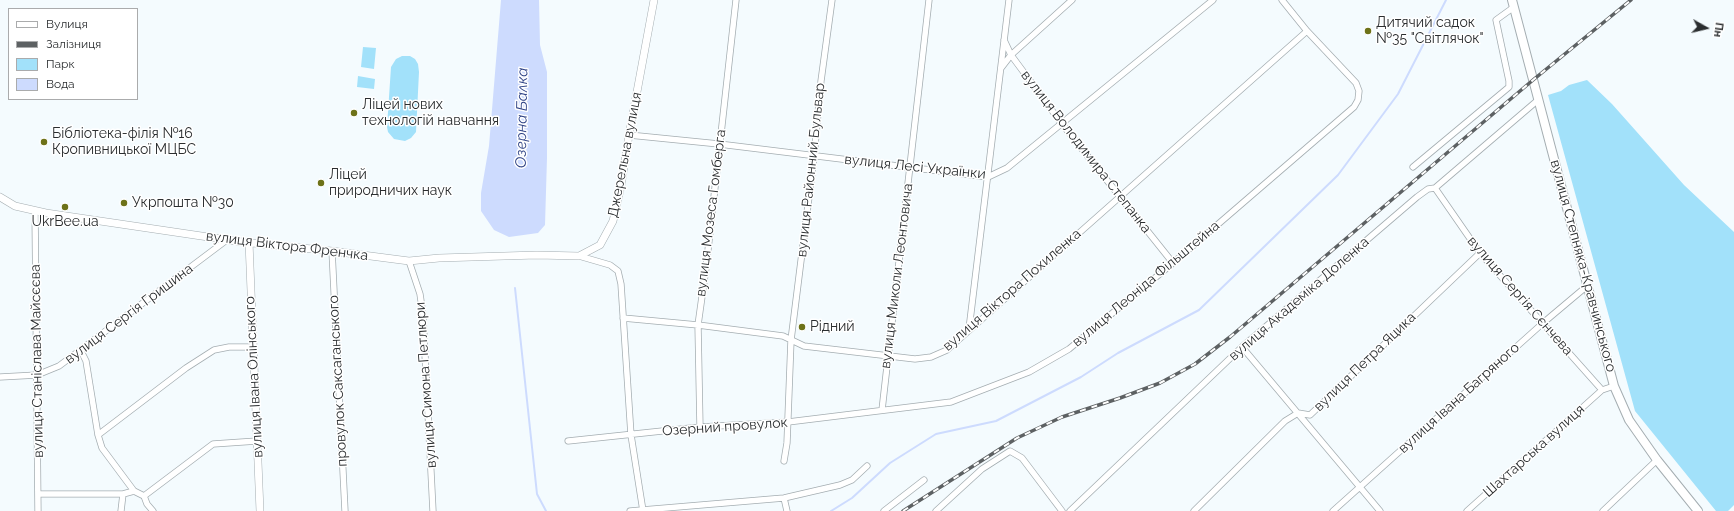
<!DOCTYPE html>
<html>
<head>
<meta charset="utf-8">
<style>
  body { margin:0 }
  #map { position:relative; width:1734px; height:511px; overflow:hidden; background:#f4fbfe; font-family:Raleway,sans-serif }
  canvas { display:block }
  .legend { position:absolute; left:8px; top:8px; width:130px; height:92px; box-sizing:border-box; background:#fff; border:1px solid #aaabac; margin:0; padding:5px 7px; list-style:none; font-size:12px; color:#2a2d2f }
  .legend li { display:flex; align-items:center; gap:8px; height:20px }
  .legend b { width:20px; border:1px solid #aaabac }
  .north { position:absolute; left:1686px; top:8px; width:40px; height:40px; -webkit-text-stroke:3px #fff; paint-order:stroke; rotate:98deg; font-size:11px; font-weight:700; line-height:16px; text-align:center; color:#2a2d2f }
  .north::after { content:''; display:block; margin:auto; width:14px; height:18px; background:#2a2d2f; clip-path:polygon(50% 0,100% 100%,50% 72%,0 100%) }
</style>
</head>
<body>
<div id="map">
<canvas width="1734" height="511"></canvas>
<ul class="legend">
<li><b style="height:5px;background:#fff"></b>Вулиця</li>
<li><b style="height:5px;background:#5d6163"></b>Залізниця</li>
<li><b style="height:11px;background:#a2e1fa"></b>Парк</li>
<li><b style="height:11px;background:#cddbfe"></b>Вода</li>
</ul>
<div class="north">Пн</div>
</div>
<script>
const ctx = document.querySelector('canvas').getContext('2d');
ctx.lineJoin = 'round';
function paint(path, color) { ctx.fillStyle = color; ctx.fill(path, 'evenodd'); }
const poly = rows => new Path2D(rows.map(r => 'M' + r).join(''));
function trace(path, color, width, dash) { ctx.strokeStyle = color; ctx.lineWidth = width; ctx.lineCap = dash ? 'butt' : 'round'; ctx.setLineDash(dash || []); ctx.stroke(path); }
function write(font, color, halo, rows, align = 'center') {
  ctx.font = font + ' Raleway,sans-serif'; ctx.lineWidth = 3; ctx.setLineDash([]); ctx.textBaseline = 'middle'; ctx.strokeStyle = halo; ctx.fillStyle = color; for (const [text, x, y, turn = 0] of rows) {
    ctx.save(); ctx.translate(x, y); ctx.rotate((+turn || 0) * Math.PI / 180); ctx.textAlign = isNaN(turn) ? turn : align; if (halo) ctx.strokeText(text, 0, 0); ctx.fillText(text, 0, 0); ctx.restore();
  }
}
paint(poly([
  [363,47,376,48,374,69,361,67],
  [402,56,410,56,415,59,418,64,419,72,416,132,411,138,405,141,394,139,388,132,387,127,391,67,396,59],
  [358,76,375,79,374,89,357,87],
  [1587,80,1612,104,1684,185,1734,232,1734,505,1728,511,1716,511,1635,411,1548,95,1561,91,1569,85]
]), '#a2e1fa');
paint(poly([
  [501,0,539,0,540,45,547,72,547,158,545,225,538,233,509,237,494,230,481,211,481,193,489,146]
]), '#cddbfe');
trace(poly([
  [515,288,537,494,546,511],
  [831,511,852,498,890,463,936,434,996,421,1081,377,1118,353,1199,310,1338,175,1398,94,1446,0]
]), '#cddbfe', 2);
const minor = poly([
  [1004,40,1011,55,1062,124,1173,263],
  [1001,68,1011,55,1072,0],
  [629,135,719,144,988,177,1007,168,1213,0],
  [1413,167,1509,87,1509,81,1496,20,1514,7],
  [1435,188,1480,253,1602,390,1614,386],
  [35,211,38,511],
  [332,251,345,511],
  [579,256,610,265,618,271,621,284,631,435,643,511],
  [409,261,420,294,423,315,433,511],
  [623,318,698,325,783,336,804,346,915,359,931,357,947,350,1307,31],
  [969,329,1009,0],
  [1242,347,1380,511],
  [81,351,86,361,98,435,102,448,134,491,144,496,147,504,153,511],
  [0,377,37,375,59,366,228,239],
  [882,410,929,0],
  [700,427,698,325,706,268,736,0],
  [98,435,186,368,214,350,229,347,253,347],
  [568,441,700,427,788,422,951,402,1029,372,1069,349,1173,263,1354,107,1358,100,1359,91,1356,83,1307,31,1282,0],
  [784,461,787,443,791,340,814,157,821,81,832,0],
  [38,494,123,494,134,491],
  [144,496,213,444,257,441],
  [784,498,787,511],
  [121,511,123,494],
  [630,511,784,498,840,485,852,480,867,466],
  [884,511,924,480],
  [936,511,982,469,1010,451,1022,458,1062,511],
  [1070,511,1242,347,1417,197,1428,189,1435,188,1538,100],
  [1194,511,1285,421,1298,413,1310,415,1480,253],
  [1333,511,1543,323,1587,286],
  [1467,511,1602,390],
  [1603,511,1657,460]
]);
const tertiary = poly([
  [0,197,15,206,46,213,242,242,332,251,409,261,439,258,537,255,579,256,600,245,613,221,621,186,629,135,654,0],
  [249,242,260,511]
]);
const secondary = poly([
  [1512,0,1614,386,1629,420,1657,460,1698,511]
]);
trace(minor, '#a4adb1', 7);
trace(tertiary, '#a4adb1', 8);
trace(secondary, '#a4adb1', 10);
trace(minor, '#fff', 5.5);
trace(tertiary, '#fff', 7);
trace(secondary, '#fff', 8);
const rail = poly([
  [903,511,1017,438,1062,417,1120,398,1160,383,1195,364,1230,337,1533,80,1631,0]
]);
trace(rail, '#5d6163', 3.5);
trace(rail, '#fff', 2, [6]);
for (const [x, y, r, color] of [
  [1368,31,4,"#6d7218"],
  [354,113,4,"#6d7218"],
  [44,142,4,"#6d7218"],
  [321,183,4,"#6d7218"],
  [124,203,4,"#6d7218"],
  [65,207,4,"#6d7218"],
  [802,327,4,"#6d7218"]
]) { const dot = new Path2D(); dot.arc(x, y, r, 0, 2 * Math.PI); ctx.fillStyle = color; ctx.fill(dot); trace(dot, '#fff', 1.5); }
write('14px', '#2a2d2f', '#fff', [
  ["Дитячий садок",1376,23],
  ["№35 \"Світлячок\"",1376,39],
  ["Ліцей нових",362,105],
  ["технологій навчання",362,121],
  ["Бібліотека-філія №16",52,134],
  ["Кропивницької МЦБС",52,150],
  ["Ліцей",329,175],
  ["природничих наук",329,191],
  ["Укрпошта №30",132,203],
  ["UkrBee.ua",65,222,"center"],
  ["Рідний",810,327]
], 'left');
write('14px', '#2a2d2f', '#fff', [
  ["вулиця Володимира Степанка",1086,152,52],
  ["Джерельна вулиця",625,155,-79],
  ["вулиця Лесі Українки",915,167,6],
  ["вулиця Районний Бульвар",811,170,-84],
  ["вулиця Мозеса Гомберга",711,213,-83],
  ["вулиця Віктора Френчка",287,246,7],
  ["вулиця Степняка-Кравчинського",1583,266,75],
  ["вулиця Миколи Леонтовича",897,276,-83],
  ["вулиця Леоніда Фільштейна",1146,284,-40],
  ["вулиця Віктора Похиленка",1012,290,-41],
  ["вулиця Сергія Сєнчева",1520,296,49],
  ["вулиця Академіка Доленка",1299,299,-41],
  ["вулиця Сергія Гришина",129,314,-37],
  ["вулиця Станіслава Майсєєва",37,361,-91],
  ["вулиця Петра Яцика",1365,362,-44],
  ["вулиця Івана Олінського",254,377,-93],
  ["провулок Саксаганського",338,381,-93],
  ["вулиця Симона Петлюри",426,385,-94],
  ["вулиця Івана Багряного",1459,398,-42],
  ["Озерний провулок",725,427,-4],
  ["Шахтарська вулиця",1534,451,-42]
]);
write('italic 15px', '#2e4285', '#fff', [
  ["Озерна Балка",522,118,-89]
]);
</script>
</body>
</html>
